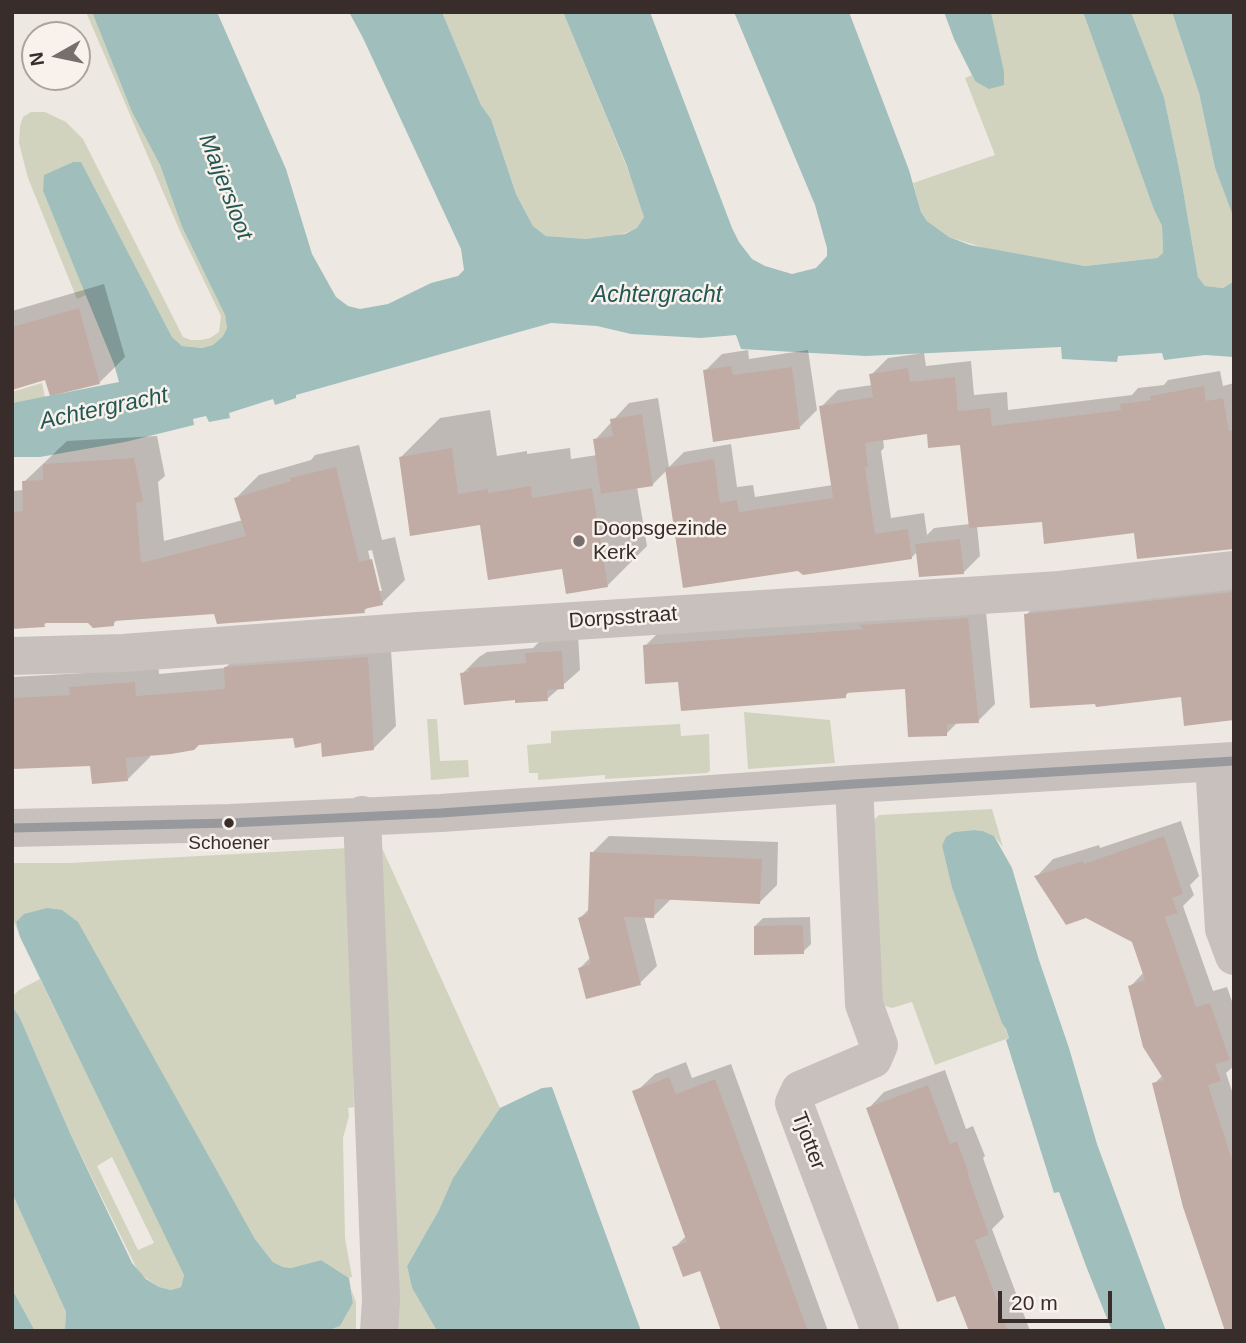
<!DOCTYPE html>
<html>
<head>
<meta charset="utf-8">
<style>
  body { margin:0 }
  #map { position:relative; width:1246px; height:1343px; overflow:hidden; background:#eee8e3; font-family:Helvetica,sans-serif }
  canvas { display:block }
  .frame { position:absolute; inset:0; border:14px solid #382d2a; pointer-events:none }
  .north { position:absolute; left:21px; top:21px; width:70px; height:70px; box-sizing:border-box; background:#f9f1eb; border:2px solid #aca39e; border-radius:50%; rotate:261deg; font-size:19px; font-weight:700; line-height:28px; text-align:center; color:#382d2a }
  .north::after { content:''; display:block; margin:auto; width:24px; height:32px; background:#786e6b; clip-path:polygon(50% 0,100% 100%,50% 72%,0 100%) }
  .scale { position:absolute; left:998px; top:1291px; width:114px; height:32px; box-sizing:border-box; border:4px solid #382d2a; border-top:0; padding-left:9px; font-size:21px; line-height:24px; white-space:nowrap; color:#382d2a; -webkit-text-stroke:5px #f9f1eb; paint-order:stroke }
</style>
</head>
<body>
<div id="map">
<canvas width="1246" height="1343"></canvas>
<div class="frame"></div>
<div class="north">N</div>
<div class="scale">20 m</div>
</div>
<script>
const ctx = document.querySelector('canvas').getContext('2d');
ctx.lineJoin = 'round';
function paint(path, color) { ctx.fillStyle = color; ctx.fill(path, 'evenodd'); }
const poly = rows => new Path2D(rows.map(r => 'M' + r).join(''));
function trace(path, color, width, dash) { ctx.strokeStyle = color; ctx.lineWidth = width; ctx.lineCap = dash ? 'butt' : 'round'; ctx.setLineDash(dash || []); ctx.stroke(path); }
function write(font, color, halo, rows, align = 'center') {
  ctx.font = font + ' Helvetica,sans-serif'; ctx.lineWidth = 5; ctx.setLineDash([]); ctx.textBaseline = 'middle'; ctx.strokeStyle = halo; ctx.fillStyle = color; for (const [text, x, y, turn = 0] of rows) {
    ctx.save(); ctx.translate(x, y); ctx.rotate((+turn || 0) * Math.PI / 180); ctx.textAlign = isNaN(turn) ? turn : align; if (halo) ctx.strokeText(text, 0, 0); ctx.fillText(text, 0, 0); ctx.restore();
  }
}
paint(poly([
  [86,12,92,12,132,112,160,165,182,227,225,315,227,328,223,336,213,345,202,348,182,346,172,337,81,163,73,162,45,175,43,191,86,295,77,299,28,178,19,143,20,126,23,117,31,112,45,112,66,122,83,139,183,337,191,340,201,340,210,338,219,332,221,316,179,229],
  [442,12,563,12,638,194,644,217,637,229,610,238,585,239,546,236,533,226,516,194,491,119,481,105],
  [991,12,1083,12,1154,210,1162,226,1163,253,1157,258,1085,266,988,249,949,237,927,221,921,212,913,183,995,155,965,78,972,75,975,81,1004,81],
  [1131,12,1172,12,1199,93,1215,168,1234,219,1234,281,1223,288,1205,286,1198,277,1181,178,1164,97],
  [42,383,45,397,12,403,12,392],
  [744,712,830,720,835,763,748,769],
  [427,719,437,719,440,761,468,760,469,777,431,780],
  [680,724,681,736,709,734,710,771,707,773,605,779,605,775,538,780,538,773,529,773,527,745,551,743,551,731],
  [992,809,1003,847,994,836,983,831,974,830,954,832,942,846,952,888,1009,1038,935,1065,912,1002,892,1008,882,1005,872,822,879,815],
  [349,848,354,1107,348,1108,349,1116,343,1138,345,1238,352,1277,349,1278,321,1260,291,1268,283,1267,273,1262,255,1239,178,1103,16,922,20,937,12,916,12,863,69,863],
  [382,848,500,1108,453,1178,439,1210,407,1266,412,1288,437,1331,397,1331],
  [40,979,181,1267,184,1275,181,1287,171,1290,159,1287,139,1273,70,1133,20,1018,12,1006,12,997,19,990],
  [112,1157,154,1243,138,1250,97,1166],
  [12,1193,66,1312,65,1328,62,1331,35,1331,12,1288],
  [351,1289,356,1302,356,1331,327,1331,340,1326,353,1303]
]), '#d1d3be');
paint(poly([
  [92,12,217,12,286,169,312,254,336,297,348,306,360,309,388,304,431,283,458,276,464,270,461,249,363,38,349,12,442,12,481,105,491,119,516,194,533,226,546,236,586,239,625,234,637,228,644,217,627,166,563,12,650,12,732,228,739,242,752,259,765,266,792,274,816,268,827,256,827,248,815,205,734,12,849,12,909,170,921,212,927,221,949,237,970,245,1085,266,1157,258,1163,253,1162,226,1154,210,1083,12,1131,12,1164,97,1181,178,1198,277,1205,286,1223,288,1234,281,1234,357,1205,355,1164,360,1162,353,1118,356,1117,362,1062,359,1061,347,866,356,741,349,736,335,701,338,631,334,597,326,551,323,296,395,296,398,275,405,273,399,229,413,230,418,209,422,206,416,193,419,194,425,125,442,40,457,12,457,12,403,119,382,114,364,43,191,44,175,73,162,81,162,172,337,182,346,202,348,213,345,223,336,227,328,225,315,182,227,160,165,132,112],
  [944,12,991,12,1004,72,1004,85,989,89,975,81,954,39],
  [1172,12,1234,12,1234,219,1215,168,1199,93],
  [974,830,983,831,994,836,1012,868,1039,960,1069,1048,1097,1144,1166,1331,1112,1331,1086,1266,1059,1192,1054,1193,1006,1040,1009,1038,1006,1029,1002,1023,952,888,942,846,946,837,954,832],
  [47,908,62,910,78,922,255,1239,273,1262,283,1267,291,1268,321,1260,349,1278,353,1303,340,1326,327,1331,62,1331,65,1328,66,1312,12,1193,12,1006,20,1018,70,1133,132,1263,146,1279,159,1287,171,1290,181,1287,184,1275,20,937,16,922,24,914],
  [552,1087,641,1331,437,1331,412,1288,407,1266,439,1210,453,1178,500,1108,542,1088],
  [12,1288,16,1296,35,1331,12,1331]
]), '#a0bfbc');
paint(poly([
  [104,284,125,357,100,382,51,394,46,378,12,388,12,311],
  [748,350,749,359,808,350,817,410,800,427,705,371,722,354],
  [924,353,926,366,971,361,974,395,1007,392,1008,410,1132,395,1138,388,1164,385,1168,380,1220,371,1223,386,1234,383,1234,547,1135,531,1043,520,977,526,980,556,963,573,918,551,911,558,798,569,667,470,652,485,637,487,647,546,608,585,564,567,481,523,401,457,440,418,490,410,497,456,527,451,527,454,570,448,571,459,597,455,595,440,629,403,658,398,669,467,684,452,731,444,737,487,753,485,755,497,833,485,821,407,838,390,872,385,871,375,888,358],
  [929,432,962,443,970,524,934,528,927,535,924,513,891,518,881,451,884,448,883,438],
  [157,436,165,476,158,482,164,541,243,520,236,498,259,475,311,460,315,455,359,445,382,540,395,537,405,580,382,603,369,606,364,611,216,613,118,619,113,624,89,621,47,622,44,625,12,627,12,491,24,490,24,482,67,441],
  [372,550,382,591,378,591,368,551],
  [1234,578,1234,718,1182,695,1026,615,1043,598],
  [985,602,995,704,978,721,958,722,946,734,906,687,850,691,845,696,679,680,645,646,662,629],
  [578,634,580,670,547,699,516,699,462,674,479,657,487,652,533,648,544,637],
  [390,635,396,726,373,749,295,736,198,744,150,754,150,757,127,780,92,764,12,767,12,677,85,673,94,665,158,660,159,674,225,668,249,645],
  [1181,821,1199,876,1190,885,1194,895,1183,906,1213,991,1227,987,1234,1007,1234,1066,1226,1073,1234,1097,1234,1331,1154,1084,1163,1075,1130,987,1144,972,1133,940,1037,876,1053,859,1099,845,1100,848],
  [609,836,778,842,777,885,760,902,672,898,654,916,644,916,657,966,640,983,580,968,591,957,580,918,590,908,592,853],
  [810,917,811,944,803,952,755,926,763,918],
  [686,1062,692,1078,731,1064,828,1331,722,1331,701,1269,674,1248,686,1236,638,1090,655,1074],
  [945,1070,966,1129,973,1126,985,1156,983,1158,1004,1217,992,1229,1030,1331,970,1331,956,1293,868,1109,884,1092]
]), '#0003');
paint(poly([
  [79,308,100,384,50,396,45,380,12,390,12,327],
  [731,366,733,375,792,367,800,429,713,442,703,370],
  [908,368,910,382,955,377,958,411,990,408,992,426,1121,410,1120,404,1151,400,1150,396,1204,386,1206,401,1223,398,1229,431,1234,430,1234,549,1137,559,1134,533,1044,544,1042,522,969,528,960,445,928,448,927,434,865,443,868,467,865,467,875,534,908,529,912,559,803,575,798,571,683,588,665,468,714,459,720,503,737,500,739,512,833,498,819,406,873,397,869,374],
  [642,414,653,486,601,494,593,439,613,436,610,419],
  [452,448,458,494,488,489,488,493,531,486,532,498,592,488,608,587,566,594,562,569,488,580,480,525,410,536,399,457],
  [134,458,143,501,136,503,141,563,246,536,234,498,291,481,290,478,336,467,359,562,372,559,383,605,364,609,365,613,217,624,214,614,114,621,114,626,93,628,88,623,44,623,45,627,12,629,12,512,23,511,22,481,43,480,43,464],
  [960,539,964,574,919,577,915,544],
  [1234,592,1234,720,1184,726,1181,697,1096,707,1095,704,1030,708,1024,614],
  [968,618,979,723,947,724,947,736,908,737,905,689,846,693,846,698,681,711,678,682,645,684,643,645,864,629,858,625],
  [562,651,564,689,547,690,548,701,515,703,515,700,464,705,460,673,469,672,469,668,526,663,525,653],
  [368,657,374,750,322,757,321,743,295,748,293,738,199,745,194,750,171,754,126,758,128,781,92,784,90,766,12,769,12,698,70,695,69,687,135,682,136,696,225,689,224,667],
  [1164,836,1183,894,1172,898,1178,913,1165,917,1196,1007,1210,1003,1230,1060,1215,1064,1221,1081,1208,1085,1234,1166,1234,1331,1225,1331,1183,1207,1152,1083,1164,1080,1143,1047,1128,986,1145,980,1132,942,1086,918,1066,925,1034,876,1083,861,1084,864],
  [590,852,762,859,760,904,655,899,654,918,624,917,641,985,586,999,578,968,591,964,578,918,588,914],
  [803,925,804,954,754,955,754,926],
  [669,1077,676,1094,715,1079,808,1331,721,1331,700,1271,683,1277,672,1247,687,1242,632,1091],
  [928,1085,950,1144,957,1141,969,1174,968,1175,989,1235,975,1240,1008,1331,969,1331,955,1296,937,1302,866,1108]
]), '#c1aba5');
trace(poly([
  [12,656,123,653,418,631,1060,590,1234,570],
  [1214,763,1224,929,1234,956],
  [854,784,864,1004,879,1045,873,1059,800,1090,794,1103,880,1331],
  [362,815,381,1301,379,1331],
  [12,828,230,823,441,813,854,784,1234,761]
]), '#c7c0bc', 38);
trace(poly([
  [12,828,230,823,441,813,854,784,1234,761]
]), '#97999c', 9);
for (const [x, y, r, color] of [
  [579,541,7,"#786e6b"],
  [229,823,6,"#382d2a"]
]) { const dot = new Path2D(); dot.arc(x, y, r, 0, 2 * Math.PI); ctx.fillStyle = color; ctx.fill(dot); trace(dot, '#f9f1eb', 2.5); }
write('19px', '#382d2a', '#f9f1eb', [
  ["Schoener",229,844]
]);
write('21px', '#382d2a', '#f9f1eb', [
  ["Doopsgezinde",593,529],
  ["Kerk",593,553]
], 'left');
write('21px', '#382d2a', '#f9f1eb', [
  ["Dorpsstraat",623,618,-4],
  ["Tjotter",808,1141,69]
]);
write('italic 23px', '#215855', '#f9f1eb', [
  ["Maijersloot",225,187,69],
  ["Achtergracht",657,296],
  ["Achtergracht",104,409,-12]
]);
</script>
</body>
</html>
